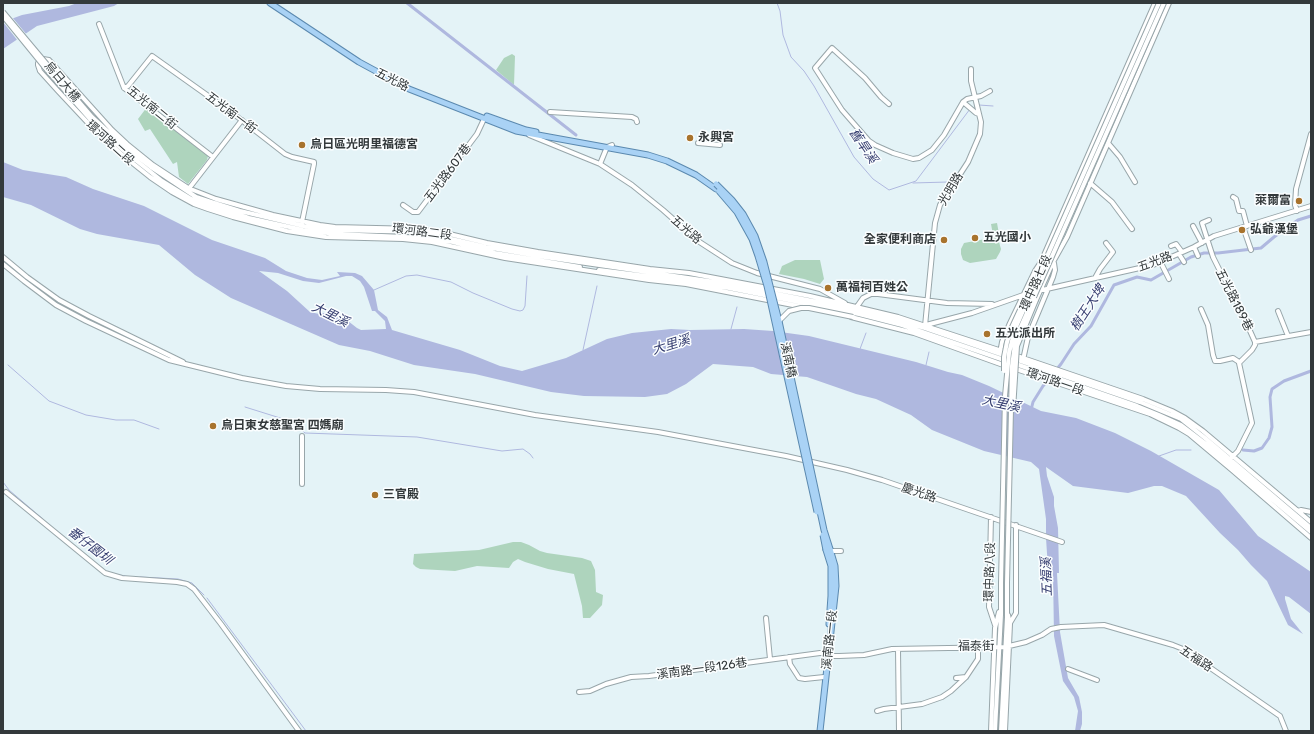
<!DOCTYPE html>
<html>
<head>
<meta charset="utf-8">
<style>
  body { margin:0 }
  #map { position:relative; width:1314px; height:734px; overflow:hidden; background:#e4f3f7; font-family:Rubik,sans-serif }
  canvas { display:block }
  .frame { position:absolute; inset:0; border:4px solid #33393b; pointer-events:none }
</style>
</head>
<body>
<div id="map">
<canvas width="1314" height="734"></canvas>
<div class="frame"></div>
</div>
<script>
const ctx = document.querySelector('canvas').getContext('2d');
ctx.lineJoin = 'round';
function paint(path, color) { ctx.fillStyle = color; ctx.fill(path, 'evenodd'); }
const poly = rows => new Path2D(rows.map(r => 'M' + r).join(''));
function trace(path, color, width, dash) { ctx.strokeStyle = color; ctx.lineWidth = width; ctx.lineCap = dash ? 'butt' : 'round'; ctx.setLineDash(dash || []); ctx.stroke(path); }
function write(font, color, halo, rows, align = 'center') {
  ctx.font = font + ' Rubik,"Noto Sans TC",sans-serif'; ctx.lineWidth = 3; ctx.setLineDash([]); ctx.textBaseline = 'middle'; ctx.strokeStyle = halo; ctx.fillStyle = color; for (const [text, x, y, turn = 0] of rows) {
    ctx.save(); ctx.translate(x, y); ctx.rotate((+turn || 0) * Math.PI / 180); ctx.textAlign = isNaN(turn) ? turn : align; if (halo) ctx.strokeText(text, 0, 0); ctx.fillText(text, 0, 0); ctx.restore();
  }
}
paint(poly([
  [512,54,515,56,514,85,496,70,504,58],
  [147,107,208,156,207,160,188,184,179,177,177,162,173,164,150,129,145,131,138,119],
  [997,223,999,234,993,235,991,224],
  [996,237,997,239,996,239,999,242,1001,249,1000,252,996,259,970,263,963,260,961,254,961,249,964,243],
  [795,260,820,260,824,279,820,284,804,279,779,274,782,266],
  [513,542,521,542,529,545,540,551,547,553,582,558,591,561,595,570,596,592,603,595,602,605,590,618,583,618,582,606,574,574,548,569,525,562,518,559,513,562,509,568,477,566,455,571,420,569,416,567,413,564,414,554,479,550]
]), '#aed4bd');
paint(poly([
  [77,3,119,3,114,6,37,26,3,49,3,22,22,15,69,6],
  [3,162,23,170,66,177,93,189,144,206,212,240,265,258,286,271,307,278,322,280,340,276,337,272,355,273,362,276,374,290,378,310,387,317,392,330,460,350,500,366,522,371,566,358,607,339,632,333,671,329,690,330,744,329,773,331,809,336,916,362,948,372,962,375,989,386,1041,411,1076,418,1115,433,1151,451,1219,490,1258,536,1311,572,1311,614,1289,597,1285,596,1285,599,1291,619,1303,634,1288,625,1267,581,1251,565,1238,550,1220,533,1186,496,1162,486,1154,486,1128,493,1073,486,1046,467,1047,476,1054,497,1054,506,1058,528,1059,573,1057,573,1060,632,1068,678,1079,697,1082,712,1082,724,1080,731,1075,731,1078,711,1074,697,1063,681,1054,636,1053,573,1051,569,1048,569,1046,538,1046,519,1039,469,1031,462,984,451,932,430,911,415,876,399,856,394,807,377,771,374,753,367,713,364,686,384,667,394,645,397,584,396,551,392,475,374,414,365,370,351,339,345,231,298,195,275,159,245,97,234,80,229,31,205,3,197],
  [259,271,278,273,303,281,319,283,346,276,352,276,360,281,364,287,372,311,375,311,385,321,386,329,361,330,357,328,348,321,324,313,319,314,310,312,287,291]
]), '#afb8df');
paint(poly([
  [12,17,27,35,18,41,3,22,3,20]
]), '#e4f3f7');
trace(poly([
  [777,3,780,11,783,35,791,57,804,71,814,86,854,157,873,179,889,190,916,181,970,109],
  [979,105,993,106],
  [913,183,948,182],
  [374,290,406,276,417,275,451,282,473,293,512,309,520,311,523,310,525,306,527,276],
  [731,329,737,307],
  [860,349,866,333],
  [583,350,597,286],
  [8,365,49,401,86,415,116,420,134,420,159,429],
  [926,365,929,352],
  [245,407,293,422,305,433,417,437,502,451,523,449,530,454,533,458],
  [1159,456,1176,450,1191,450],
  [3,482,9,490,44,520],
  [114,574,125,576],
  [140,577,178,579,192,583,204,595],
  [207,598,306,731]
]), '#afb8df', 1);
trace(poly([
  [407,3,576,135],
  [1031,410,1033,402,1043,386,1061,364,1074,344,1091,326,1114,285,1137,277,1151,280,1191,257,1204,253,1218,253,1261,248,1274,237,1298,220,1311,216],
  [1243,450,1254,451,1262,448,1269,438,1272,427,1270,397,1272,389,1284,381,1311,371]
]), '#afb8df', 3);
const minor = poly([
  [99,24,124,88,213,157],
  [50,68,92,117,125,147,151,167,196,197,211,202,240,211,304,226,335,230,421,232,486,247,538,256,722,283,868,312,925,328,1140,402,1181,419,1205,438,1311,528],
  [47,70,90,119,123,150,162,181,191,199,200,202,249,218,303,230,336,234,427,238,453,242,495,253,580,267],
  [124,88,128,86,152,56,235,115,285,154,292,157,314,162,314,164,302,222],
  [963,102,976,113,979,114],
  [889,104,881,97,865,78,832,48,815,68,842,110,869,141,875,145,893,153,913,159,919,158,932,150,944,135,963,102,967,99,981,96,990,91],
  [550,112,632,117,636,119,637,122],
  [529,135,600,164,632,185,663,210,698,241,732,263,757,273,820,289,845,303],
  [698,143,720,145],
  [1108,143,1120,157,1135,182],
  [600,164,607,147,612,145],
  [1090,183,1112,202,1132,229],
  [187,191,242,120],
  [1233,197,1236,199,1239,211,1243,211,1247,226],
  [403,205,413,212,418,212,477,134,484,119],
  [1297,211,1295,205,1296,189,1311,134],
  [1209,220,1202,223,1213,257,1221,273,1233,293,1255,342,1255,345,1252,350,1239,363,1252,423,1238,451,1231,458],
  [1193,226,1202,243],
  [1243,227,1251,250],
  [1171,246,1176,244,1182,252],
  [1194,247,1198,256],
  [1179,254,1184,262],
  [3,257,27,277,59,300,89,316,183,362],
  [1161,263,1169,279],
  [3,264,24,281,56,305,86,321,169,360,242,378,286,386,320,389,386,390,414,392,535,415,658,432,786,456,847,470,882,480,1062,542],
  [599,270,686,281,729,288,859,314,902,325,1007,361],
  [1095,278,1100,269,1113,252,1106,243],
  [1029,293,1039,268],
  [1036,300,1053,262,1067,237,1169,3],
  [803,307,686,284,649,280,505,258,432,242,403,239,326,237,287,231,233,217,208,209,194,204,172,192,150,177,120,153,87,122,58,91,40,71,38,65,38,63,43,59,49,60,112,130,127,144,153,165,188,188,216,199,273,215,320,225,335,227,417,229,441,232,487,243,538,252,650,269,689,273,810,296,898,317,1008,353],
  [856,308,863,298,871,294,878,294,947,303,992,304],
  [1201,309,1208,325,1213,355,1215,361,1220,361,1233,358,1239,362],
  [1278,311,1288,336],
  [851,317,914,333,1006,366],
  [926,325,972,313,1029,293,1153,265,1194,247,1214,236,1311,206],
  [925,326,935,223,940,205,968,162,980,134,981,122,971,81,971,69],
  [1255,342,1311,332],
  [1000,353,1002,342,1010,323,1035,271,1041,262,1155,3],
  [1014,355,1143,399,1172,411,1185,418,1203,431,1311,522],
  [1023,360,1028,337,1053,277,1055,270,1054,263],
  [1013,363,1137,406,1159,415,1181,425,1210,447,1311,532],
  [1013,368,1150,414,1179,428,1189,434,1232,470,1311,538],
  [302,484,302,436],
  [6,492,105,573,122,578,177,582,187,584,194,589,221,624,299,731],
  [1298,511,1301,510,1311,512],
  [991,517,989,607,995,625],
  [831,551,841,551],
  [766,618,770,659],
  [1010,623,1016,613,1016,525],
  [898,649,899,731],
  [789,657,790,664,799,678,805,679,824,677],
  [1068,669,1097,680],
  [956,678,966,677],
  [579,692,590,691,606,684,631,677,649,676,820,653,827,653,829,656,839,656,864,655,892,649,1005,647,1026,642,1042,635,1051,629,1061,627,1104,625,1173,645,1183,649,1280,716,1286,731],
  [877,711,884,709,922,704,942,697,951,691,966,677,978,659,978,648],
  [991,731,995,628,999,612],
  [995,731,1001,615,1001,583],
  [1001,731,1007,617,1007,583],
  [1005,731,1010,624,1008,615]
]);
const major = poly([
  [270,3,359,62,409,89,516,131,648,155,667,161,696,175,716,189],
  [487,116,526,130,536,132],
  [826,550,831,566,831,596,829,624],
  [820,731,836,586,835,566,830,549]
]);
trace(minor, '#98a6aa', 6);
trace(major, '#5b89af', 7);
trace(minor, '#fff', 4);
trace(major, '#a9d2f5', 5);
const minorBridge = poly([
  [3,12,50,68],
  [3,16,47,70],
  [779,321,789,311,801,308,809,308,853,317],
  [1004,371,1004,357,1007,342,1012,327,1025,299],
  [1013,410,1017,346,1036,300],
  [1001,583,1005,396,1009,353,1015,329,1159,3],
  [1007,583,1012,366,1015,344,1019,331,1164,3]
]);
const majorBridge = poly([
  [716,184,732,200,743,214,755,236,764,262,779,321,824,530,830,549],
  [719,191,737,212,752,239,758,256,767,286,817,512],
  [823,535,826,550]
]);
trace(minorBridge, '#98a6aa', 6, []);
trace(majorBridge, '#5b89af', 7, []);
trace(minorBridge, '#fff', 4);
trace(majorBridge, '#a9d2f5', 5);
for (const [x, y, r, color] of [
  [690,138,4,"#a8732d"],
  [302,145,4,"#a8732d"],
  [1299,201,4,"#a8732d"],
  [1242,230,4,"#a8732d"],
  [975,238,4,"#a8732d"],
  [944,240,4,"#a8732d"],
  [828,288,4,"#a8732d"],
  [987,334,4,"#a8732d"],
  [213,426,4,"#a8732d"],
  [375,495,4,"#a8732d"]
]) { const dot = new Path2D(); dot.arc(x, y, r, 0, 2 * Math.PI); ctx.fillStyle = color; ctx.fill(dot); trace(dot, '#fbfeff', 1.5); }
write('12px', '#33393b', '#fbfeff', [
  ["五光路",392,80,27],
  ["烏日大橋",62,82,50],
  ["五光南二街",152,108,39],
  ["五光南一街",231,113,37],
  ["環河路二段",110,143,42],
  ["五光路607巷",448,173,-53],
  ["光明路",951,189,-59],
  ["五光路",686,230,41],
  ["環河路二段",422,232,7],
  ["五光路",1155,262,-20],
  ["環中路七段",1036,283,-66],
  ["五光路189巷",1234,300,63],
  ["溪南橋",788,360,78],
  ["環河路一段",1055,382,19],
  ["慶光路",919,493,19],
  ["環中路八段",990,572,-88],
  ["溪南路一段",830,640,-84],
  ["福泰街",976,647],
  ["五福路",1196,659,33],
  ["溪南路一段126巷",702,669,-8]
]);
write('bold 12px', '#33393b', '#fbfeff', [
  ["永興宮",698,138],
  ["烏日區光明里福德宮",310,145],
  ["萊爾富",1291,201,"right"],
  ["弘爺漢堡",1250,230],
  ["五光國小",983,238],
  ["全家便利商店",936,240,"right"],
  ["萬福祠百姓公",836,288],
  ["五光派出所",995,334],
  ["烏日東女慈聖宮 四媽廟",221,426],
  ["三官殿",383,495]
], 'left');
write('italic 13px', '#343c6f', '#fbfeff', [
  ["舊旱溪",863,146,56],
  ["樹王大埤",1088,308,-57],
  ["大里溪",330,315,26],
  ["大里溪",671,345,-17],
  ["大里溪",1001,404,12],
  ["番仔園圳",90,546,38],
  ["五福溪",1047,577,-92]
]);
</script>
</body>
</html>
